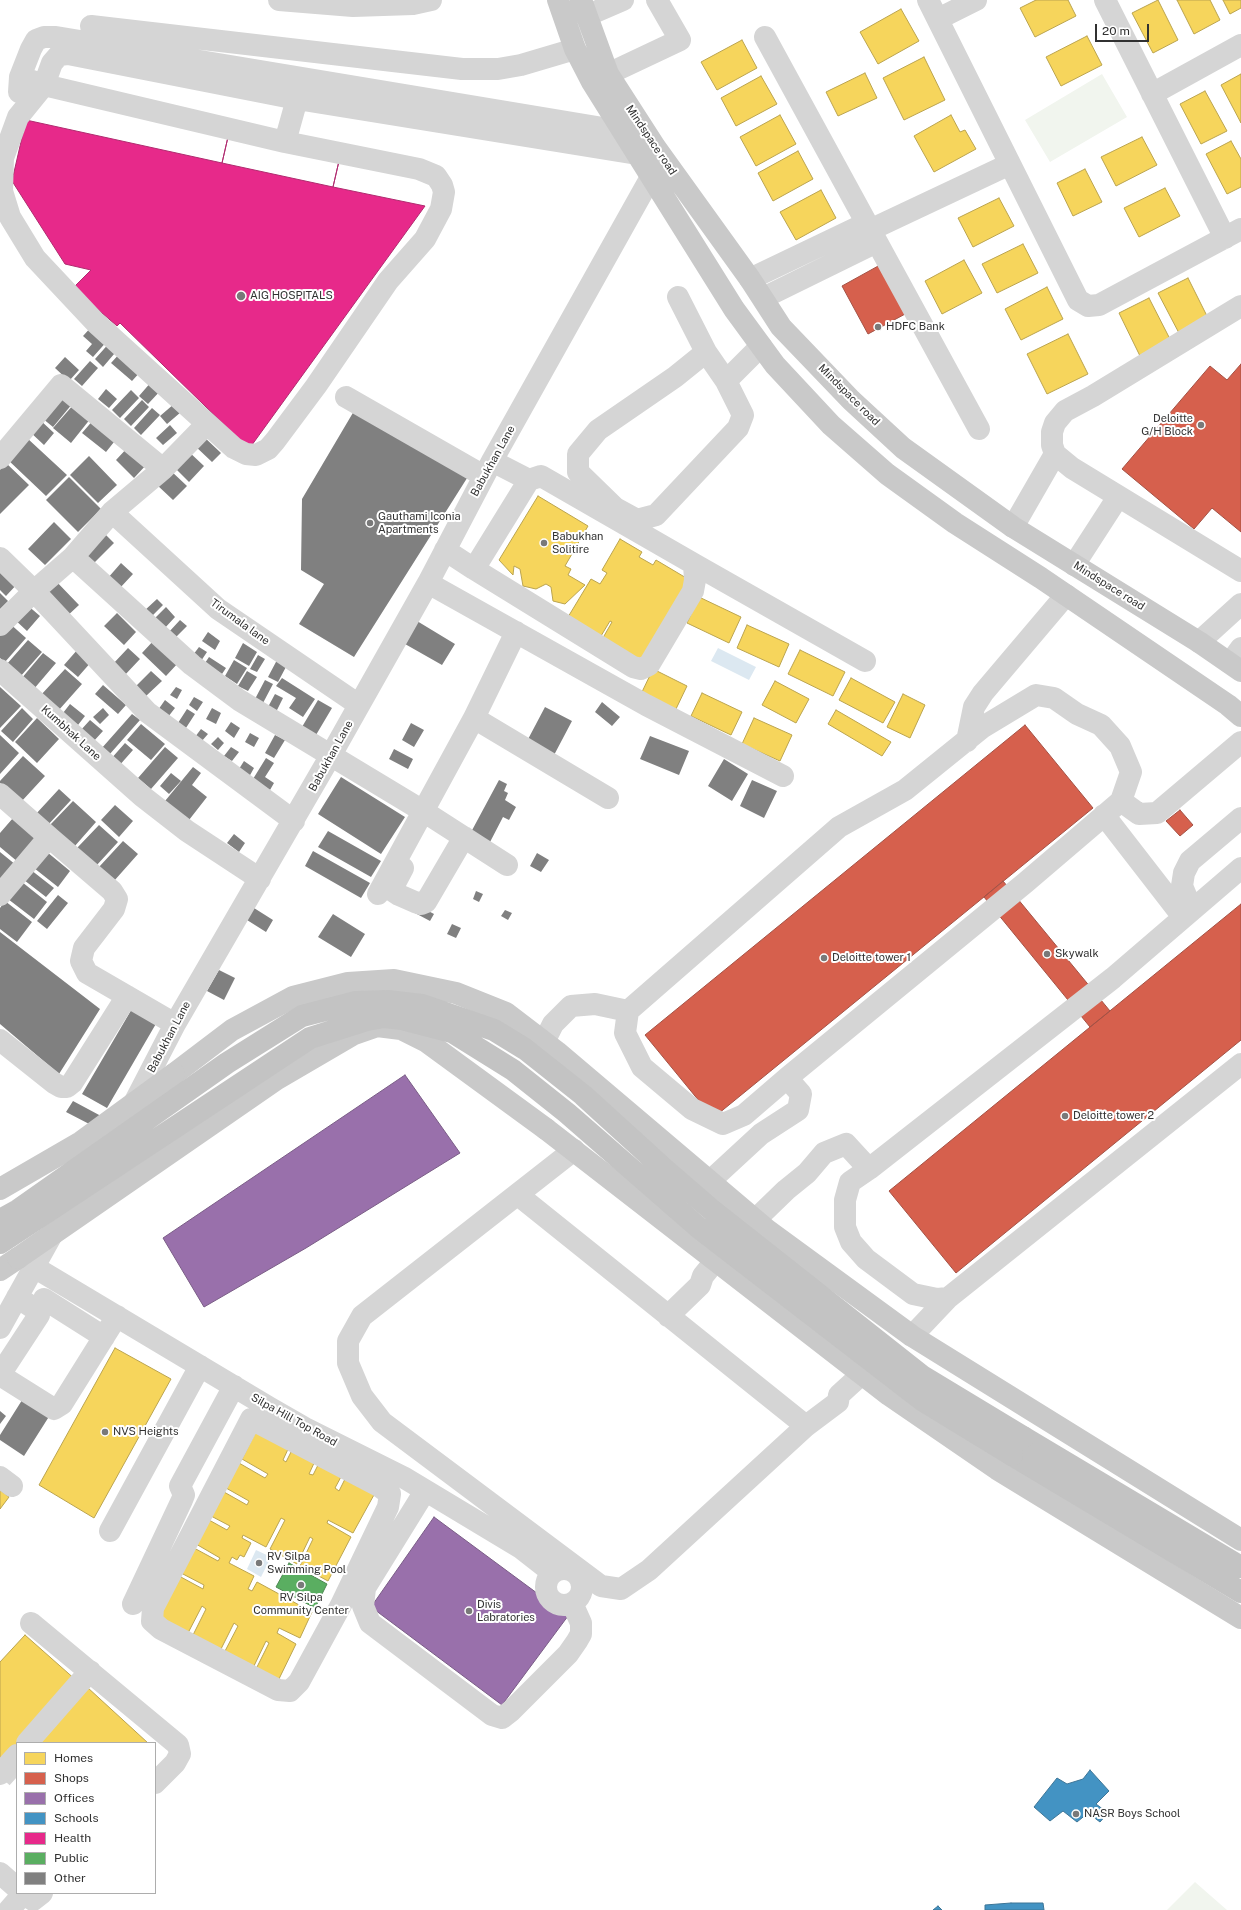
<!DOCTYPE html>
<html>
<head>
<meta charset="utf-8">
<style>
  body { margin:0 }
  #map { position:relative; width:1241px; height:1910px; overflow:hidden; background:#fff; font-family:"Public Sans",sans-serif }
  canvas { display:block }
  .legend { position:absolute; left:16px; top:1742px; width:140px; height:152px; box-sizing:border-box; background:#fff; border:1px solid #adadad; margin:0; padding:5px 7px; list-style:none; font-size:12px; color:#313131 }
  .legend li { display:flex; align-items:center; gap:8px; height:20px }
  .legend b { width:20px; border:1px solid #adadad }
  .scale { position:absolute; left:1095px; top:24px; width:54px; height:18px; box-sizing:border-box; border:2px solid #313131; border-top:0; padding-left:5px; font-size:12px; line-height:14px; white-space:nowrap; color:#313131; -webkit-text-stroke:3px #fff; paint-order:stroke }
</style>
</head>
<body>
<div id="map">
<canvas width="1241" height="1910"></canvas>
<ul class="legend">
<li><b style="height:11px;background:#f6d55c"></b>Homes</li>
<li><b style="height:11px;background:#d6604d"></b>Shops</li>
<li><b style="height:11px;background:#9970ab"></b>Offices</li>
<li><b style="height:11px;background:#4393c3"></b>Schools</li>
<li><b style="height:11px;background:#e7298a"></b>Health</li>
<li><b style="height:11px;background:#5aae61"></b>Public</li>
<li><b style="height:11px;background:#808080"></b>Other</li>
</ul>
<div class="scale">20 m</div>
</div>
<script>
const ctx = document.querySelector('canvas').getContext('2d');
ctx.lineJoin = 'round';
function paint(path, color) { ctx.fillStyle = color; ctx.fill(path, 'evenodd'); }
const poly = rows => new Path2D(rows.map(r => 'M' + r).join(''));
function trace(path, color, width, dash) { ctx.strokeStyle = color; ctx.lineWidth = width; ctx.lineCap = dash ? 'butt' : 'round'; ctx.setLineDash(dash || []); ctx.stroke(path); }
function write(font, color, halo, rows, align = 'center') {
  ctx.font = font + ' "Public Sans",sans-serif'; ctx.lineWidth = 4; ctx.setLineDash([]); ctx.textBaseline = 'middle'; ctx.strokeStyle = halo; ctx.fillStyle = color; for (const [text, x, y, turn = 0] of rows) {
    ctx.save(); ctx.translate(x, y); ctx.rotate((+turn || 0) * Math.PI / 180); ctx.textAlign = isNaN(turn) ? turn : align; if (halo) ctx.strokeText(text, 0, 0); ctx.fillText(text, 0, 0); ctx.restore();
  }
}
paint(poly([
  [1102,74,1127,117,1050,162,1025,120],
  [1195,1882,1227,1910,1167,1910]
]), '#f1f5ee');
paint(poly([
  [718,648,756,667,749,680,711,661],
  [256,1550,271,1557,261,1577,247,1569]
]), '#dce8f1');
const homes = poly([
  [1036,0,1068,0,1076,16,1035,37,1020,8,1036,0],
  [1158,0,1178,40,1153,53,1132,13,1158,0],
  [1177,0,1210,0,1220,20,1194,34,1177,0],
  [1223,0,1241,0,1241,8,1230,14,1223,0],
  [901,9,919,41,878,64,860,32,901,9],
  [1087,36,1102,65,1061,86,1046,57,1087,36],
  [742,40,757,68,717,90,701,62,742,40],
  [924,57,945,100,904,120,883,78,924,57],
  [865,73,877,98,838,116,826,92,865,73],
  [1241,74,1241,123,1221,85,1241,74],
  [761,76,777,104,736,126,721,98,761,76],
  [1205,91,1227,131,1201,144,1180,104,1205,91],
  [780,115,796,144,756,166,740,137,780,115],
  [951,115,960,132,965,130,976,149,934,172,914,136,951,115],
  [1142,137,1157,165,1116,186,1101,157,1142,137],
  [1231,141,1241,159,1241,187,1227,194,1206,154,1231,141],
  [798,151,813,179,773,201,758,173,798,151],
  [1085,169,1102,202,1073,216,1057,183,1085,169],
  [1165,188,1180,216,1139,237,1124,208,1165,188],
  [821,190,836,218,796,240,780,212,821,190],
  [999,198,1014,226,973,247,958,218,999,198],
  [1023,244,1038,273,997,293,982,264,1023,244],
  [964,260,982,293,942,314,925,281,964,260],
  [1188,278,1209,320,1180,335,1158,293,1188,278],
  [1047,287,1063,319,1021,340,1005,309,1047,287],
  [1149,298,1171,341,1140,356,1119,313,1149,298],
  [1068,334,1088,374,1047,394,1027,354,1068,334],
  [538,496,588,526,565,566,571,569,568,575,585,585,565,604,553,601,551,587,546,584,536,589,523,586,520,569,514,566,513,575,499,560,538,496],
  [620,539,642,552,639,557,653,565,656,560,693,582,643,668,600,643,612,622,610,621,598,641,565,622,591,579,600,584,607,573,602,570,620,539],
  [699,597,741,617,729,643,687,623,699,597],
  [747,625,789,644,779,667,737,648,747,625],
  [800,650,845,672,833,696,788,674,800,650],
  [653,669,687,686,675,711,641,694,653,669],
  [851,678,895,702,883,723,839,700,851,678],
  [775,681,809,699,796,723,762,705,775,681],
  [702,693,742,712,731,735,691,716,702,693],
  [903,694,925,705,910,738,887,727,903,694],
  [836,710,891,742,882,756,828,724,836,710],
  [754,718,792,735,780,761,742,744,754,718],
  [115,1348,171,1379,94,1518,39,1485,115,1348],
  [257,1429,289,1447,283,1460,286,1462,293,1448,315,1461,309,1474,313,1475,319,1463,342,1475,335,1488,339,1491,346,1477,375,1493,353,1533,328,1520,327,1523,351,1537,328,1581,300,1566,313,1539,310,1537,297,1564,270,1549,285,1520,281,1518,266,1547,243,1535,242,1538,251,1543,244,1557,240,1555,237,1560,232,1557,229,1563,254,1576,248,1589,252,1591,257,1582,312,1612,300,1638,279,1628,277,1633,296,1644,277,1683,255,1671,269,1643,266,1641,252,1670,224,1653,238,1626,234,1623,220,1651,193,1635,206,1609,202,1606,188,1633,158,1617,179,1576,203,1589,204,1585,181,1573,194,1548,218,1561,220,1558,196,1544,209,1520,227,1530,230,1526,211,1516,224,1492,247,1505,249,1501,226,1488,239,1463,265,1478,268,1474,242,1459,257,1429],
  [0,1490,9,1497,0,1509,0,1490],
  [25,1635,77,1681,0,1767,0,1662,25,1635],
  [87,1687,148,1743,35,1743,87,1687]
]);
paint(homes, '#f6d55c');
trace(homes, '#bba44f', 1);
const shops = poly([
  [880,265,907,313,868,334,842,286,880,265],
  [1241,364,1241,532,1212,508,1194,529,1122,469,1210,366,1227,380,1241,364],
  [1025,725,1093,808,713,1118,645,1035,1025,725],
  [1180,810,1193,825,1180,836,1166,821,1180,810],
  [1003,881,1110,1011,1090,1027,984,897,1003,881],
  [1241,904,1241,1040,956,1273,889,1191,1241,904]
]);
paint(shops, '#d6604d');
trace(shops, '#a45245', 1);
const offices = poly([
  [405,1075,460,1153,306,1248,204,1307,163,1238,405,1075],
  [434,1517,568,1616,502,1705,371,1607,434,1517]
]);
paint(offices, '#9970ab');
trace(offices, '#7a5d86', 1);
const schools = poly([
  [1090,1770,1109,1791,1096,1804,1108,1813,1100,1822,1088,1813,1077,1822,1063,1811,1050,1821,1034,1807,1057,1778,1067,1784,1083,1779,1090,1770],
  [1011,1903,1043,1903,1044,1910,985,1910,985,1905,1011,1903],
  [938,1906,942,1910,933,1910,938,1906]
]);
paint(schools, '#4393c3');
trace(schools, '#3e7697', 1);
const health = poly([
  [26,120,222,163,228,137,339,161,333,187,425,206,249,449,120,323,117,326,73,288,91,270,65,264,12,181,26,120],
  [228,137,339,161,333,187,222,163,228,137]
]);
paint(health, '#e7298a');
trace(health, '#b02b6f', 1);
const public = poly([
  [289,1563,327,1584,315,1608,276,1587,289,1563]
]);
paint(public, '#5aae61');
trace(public, '#4e8853', 1);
paint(poly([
  [93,325,109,339,93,357,86,351,92,344,83,336],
  [112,340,120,347,103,367,95,359],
  [121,352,142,370,132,381,111,363],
  [65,357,79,370,69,381,55,368],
  [90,361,98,368,82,386,74,379],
  [152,381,162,389,148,404,139,396],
  [106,389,117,399,109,408,98,399],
  [131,390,139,398,120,418,112,410],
  [62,394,73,403,53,427,42,418],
  [142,400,149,407,131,426,124,419],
  [74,404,91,418,71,443,53,428],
  [174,404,181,412,167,424,160,416],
  [152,408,160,415,141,435,134,428],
  [354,411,469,475,354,657,299,624,324,584,301,570,302,499],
  [95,418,118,437,106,452,82,433],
  [39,419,54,433,44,445,29,431],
  [170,425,177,433,163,445,156,438],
  [203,436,221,453,212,462,194,445],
  [27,438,67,475,46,496,7,459],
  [129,446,147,464,134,478,116,460],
  [187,450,204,466,189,482,172,465],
  [89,456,117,485,98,503,70,475],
  [6,463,29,485,0,514,0,470],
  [170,470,187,486,173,500,156,484],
  [69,477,101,509,78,532,46,500],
  [54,522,71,539,45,565,28,549],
  [101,530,114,543,91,566,78,553],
  [121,563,133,574,119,589,107,579],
  [0,564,19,582,6,596,0,590],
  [53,578,79,605,64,619,38,592],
  [0,593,8,601,0,609],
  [157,599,163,605,151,617,144,611],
  [26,604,40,616,27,631,13,618],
  [166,607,175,617,164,629,154,619],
  [117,613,136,632,124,645,104,626],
  [180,620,187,626,174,639,168,633],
  [417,621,455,644,442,665,405,644],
  [8,622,26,638,5,662,0,658,0,631],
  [208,632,220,641,215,650,202,641],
  [155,639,179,662,166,676,142,653],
  [28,640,42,652,20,677,6,665],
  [243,643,257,652,249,666,235,658],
  [199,647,207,652,201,661,193,655],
  [128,648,140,659,124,676,112,665],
  [78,649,92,661,78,677,64,665],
  [43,653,56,663,33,690,21,679],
  [258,655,265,659,257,672,250,669],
  [209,657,226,668,222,674,205,663],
  [234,660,247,668,237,684,225,676],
  [277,660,287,665,278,682,268,677],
  [65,669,82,684,58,711,40,696],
  [151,671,162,681,146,696,136,686],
  [247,671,257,677,248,691,238,686],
  [282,678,315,699,303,717,289,708,296,698,276,686],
  [265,680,273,684,263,703,255,699],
  [103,685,126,705,118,714,95,694],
  [0,687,21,706,0,728],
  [176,687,182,690,177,699,170,695],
  [275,694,283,698,276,712,268,707],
  [194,697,203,702,197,711,189,705],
  [165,700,175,708,168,717,158,710],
  [318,700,332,708,313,740,299,732],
  [602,702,620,717,612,726,595,712],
  [70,704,85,716,78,725,63,713],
  [545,707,572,721,553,757,526,743],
  [22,708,33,719,13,742,1,731],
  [103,708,109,715,100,724,93,717],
  [212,708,221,713,216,724,206,719],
  [187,709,195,714,184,731,176,726],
  [132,714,140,720,109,755,101,749],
  [37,718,59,739,37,763,15,742],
  [90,720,103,731,93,742,80,731],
  [231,722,240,728,234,738,225,731],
  [411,723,424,730,414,747,402,740],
  [141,724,165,744,151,760,127,740],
  [201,729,208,734,201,742,195,737],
  [250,733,259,738,254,747,245,742],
  [0,735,19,753,0,774],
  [275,735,285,740,274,758,265,753],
  [650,736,689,751,679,775,640,759],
  [218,737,224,743,218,750,211,744],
  [125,743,133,750,118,767,110,760],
  [165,747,178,758,151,789,138,778],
  [231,747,239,752,232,761,224,756],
  [394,749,413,759,408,769,389,759],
  [23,756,45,776,21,802,0,783,0,781],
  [266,758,274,763,265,777,274,783,270,790,253,779],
  [724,759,748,774,732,801,708,786],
  [244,761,254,768,249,777,239,769],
  [193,767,201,773,192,785,207,797,189,820,165,801],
  [171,773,181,781,169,794,160,786],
  [341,777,405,817,381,854,318,814],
  [499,780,507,784,504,791,508,793,505,800,516,807,509,820,503,817,489,844,470,834],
  [752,780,777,791,764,818,740,806],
  [59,789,71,800,47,826,35,815],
  [73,801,96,822,74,847,50,825],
  [115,805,133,821,119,837,101,820],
  [13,818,38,839,18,862,0,847,0,833],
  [99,825,118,842,96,866,77,848],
  [328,831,381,861,371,877,318,847],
  [234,834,245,843,239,852,227,843],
  [123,841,138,854,114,881,99,867],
  [313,851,370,883,361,898,305,866],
  [0,852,16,865,0,883],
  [47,852,70,871,58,887,34,868],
  [537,853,549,860,541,872,530,866],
  [31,870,54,888,46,897,24,880],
  [22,882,47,902,34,919,8,899],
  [476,891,483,894,479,902,473,899],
  [58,895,68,903,47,929,37,921],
  [5,901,32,922,17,942,0,929,0,908],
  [419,906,434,914,430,921,415,913],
  [254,908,273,920,266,932,247,920],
  [505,910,512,913,508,920,501,916],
  [333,914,365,934,351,957,318,937],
  [452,924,461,928,456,938,447,934],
  [0,932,100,1009,59,1074,0,1024],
  [219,970,235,978,224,1000,207,991],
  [133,1007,157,1022,107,1108,82,1094],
  [73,1101,101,1116,95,1127,66,1112],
  [24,1397,50,1415,24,1456,0,1440,0,1435],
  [0,1411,6,1416,0,1424]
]), '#808080');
trace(poly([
  [6,1767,17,1777]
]), '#d6d6d6', 22, [22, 11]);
trace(poly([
  [279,0,353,6,413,4,431,0],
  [928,0,1078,300,1088,306,1099,305,1241,229],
  [1105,0,1225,238],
  [586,16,623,0],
  [938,19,976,0],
  [91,26,462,69,498,69,521,65,575,49],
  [765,37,979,429],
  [608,74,680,40,657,0],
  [20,77,44,85,285,142,419,169,436,176,442,185,444,192,441,209,425,239,388,281,316,386,275,441,268,449,256,455,246,454,234,448,96,323,35,258,10,217,2,191,3,158,18,117,44,85,52,63,59,55,68,54,297,99,637,154],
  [19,92,20,77,31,49,36,40,44,37,56,37,621,131],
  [1152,94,1241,45],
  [285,142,297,99],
  [870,230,1010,164],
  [750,279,867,223],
  [678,297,706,352],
  [763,298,877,242],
  [1241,306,1093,396,1065,411,1055,423,1052,432,1052,445,1055,454,1072,468,1241,571],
  [726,381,706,352,675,377,598,430,578,454,578,472,615,508,637,520,656,515,738,428,743,415,726,381,761,346],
  [346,397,484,476],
  [0,458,61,385,163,469],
  [492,461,529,480],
  [112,512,218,609,359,705],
  [1013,527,1055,454],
  [445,550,474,569,633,667,641,669,649,665,693,591,695,580,694,564,541,476,529,480,474,569],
  [73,557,192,665,239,700,423,811,507,865],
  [0,558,34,591,147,712,294,821],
  [694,564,865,661],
  [1074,565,1118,497],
  [428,583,646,705,783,776],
  [0,625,34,591,73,557,112,512,163,469,201,430],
  [1199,642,1241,604],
  [1230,663,1241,648],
  [0,670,142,796,187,831,260,879],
  [474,718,608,798],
  [967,741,974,707,983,693,1066,595],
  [0,794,49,837],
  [1121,801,1139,814,1157,813,1241,742],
  [1104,815,1183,917],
  [403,868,394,885,393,891,399,895,415,902,421,904,426,902,464,837],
  [378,894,474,718,516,632],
  [0,895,49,837,112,891,117,899,114,909,84,948,81,961,87,973,175,1024],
  [1192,910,1182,886,1184,873,1190,861,1241,818],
  [0,1040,54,1083,61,1087,67,1087,72,1083,127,996],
  [544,1042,553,1024,571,1006,595,1004,628,1011],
  [131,1109,175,1024,331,755,428,583,492,461,651,177],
  [574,1150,362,1316,348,1341,348,1363,362,1396,382,1422,601,1586,621,1589,649,1570,806,1426,838,1402,839,1395,862,1374],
  [869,1169,1113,978,1241,868],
  [709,1182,761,1134,798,1110,801,1094,787,1078,744,1115,723,1124,692,1109,642,1067,625,1033,628,1011,839,827,905,790,983,727,1036,695,1054,698,1077,714,1101,725,1120,746,1131,772,1121,801,1025,883,787,1078],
  [518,1195,806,1426],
  [755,1220,786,1190,807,1173,824,1153,846,1144,869,1169,850,1182,845,1200,845,1227,851,1242,866,1259,913,1294,937,1299,948,1298,1241,1064],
  [34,1267,270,1408,305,1428,403,1477,521,1548,553,1573],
  [17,1297,38,1311,39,1315,3,1370,3,1377,54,1409,62,1404,117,1316],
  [44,1299,104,1337],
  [668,1316,700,1285,703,1276,716,1260],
  [0,1328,54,1231],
  [912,1336,948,1298],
  [251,1419,379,1486,390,1494,388,1507,341,1605,299,1682,290,1691,278,1690,161,1629,152,1621,153,1608,251,1419],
  [0,1477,12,1486],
  [425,1491,365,1588,363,1606,370,1623,492,1715,502,1718,511,1711,568,1654,577,1641,581,1634,581,1623,572,1603],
  [110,1531,200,1366],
  '546 1587a18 18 0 1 1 36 0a18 18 0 1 1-36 0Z',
  [133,1604,182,1500,184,1495,180,1486,234,1386],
  [31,1623,178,1745,180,1754,175,1763,155,1783],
  [27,1743,90,1671],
  [0,1774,17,1755],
  [0,1873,17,1888],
  [22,1893,33,1900,42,1893],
  [9,1910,23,1894]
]), '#d5d5d5', 22);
trace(poly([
  [558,0,575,49,592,82,734,309,775,365,831,425,887,474,955,523,1041,578,1228,705,1241,716],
  [581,0,608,74,655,147,750,279,781,327,851,400,903,448,1013,527,1199,642,1241,671],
  [174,1074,232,1030,293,997,348,983,394,980,456,993,506,1013,557,1052,767,1230,912,1336,1241,1540],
  [546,1129,889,1395,997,1469,1241,1618],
  [0,1270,18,1258]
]), '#c9c9c9', 22);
trace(poly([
  [1023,1437,1241,1567],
  [1012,1455,1241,1592]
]), '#c3c3c3', 22);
trace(poly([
  [0,1189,81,1142,174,1074],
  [18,1258,277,1079,354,1034,377,1026,401,1029,427,1042,546,1129]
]), '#c9c9c9', 22);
trace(poly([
  [0,1220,18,1210,227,1063,302,1016,356,1002,388,1001,422,1005,494,1030,525,1049,583,1095,661,1166,713,1211,922,1376,1023,1437],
  [0,1243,310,1038,367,1020,384,1017,402,1019,452,1032,513,1070,567,1113,699,1228,922,1400,1012,1455]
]), '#c3c3c3', 22);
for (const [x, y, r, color] of [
  [241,296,5,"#797979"],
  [878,327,4,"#797979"],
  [1201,425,4,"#797979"],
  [370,523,4,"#797979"],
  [544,543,4,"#797979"],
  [1047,954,4,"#797979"],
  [824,958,4,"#797979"],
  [1065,1116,4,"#797979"],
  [105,1432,4,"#797979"],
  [259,1563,4,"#797979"],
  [301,1585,4,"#797979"],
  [469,1611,4,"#797979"],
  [1076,1814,4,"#797979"]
]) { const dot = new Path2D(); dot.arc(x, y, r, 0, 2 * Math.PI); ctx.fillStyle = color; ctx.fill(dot); trace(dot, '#fff', 1.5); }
write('11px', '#313131', '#fff', [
  ["Mindspace road",651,140,56],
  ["Mindspace road",849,395,45],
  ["Babukhan Lane",493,461,-61],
  ["Mindspace road",1109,586,32],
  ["Tirumala lane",240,622,36],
  ["Kumbhak Lane",71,733,42],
  ["Babukhan Lane",331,756,-61],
  ["Babukhan Lane",169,1037,-62],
  ["Silpa Hill Top Road",294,1420,29]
]);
write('11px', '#313131', '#fff', [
  ["AIG HOSPITALS",250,296],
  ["HDFC Bank",886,327],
  ["Deloitte",1193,419,"right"],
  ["G/H Block",1193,432,"right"],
  ["Gauthami Iconia",378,517],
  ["Apartments",378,530],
  ["Babukhan",552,537],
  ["Solitire",552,550],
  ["Skywalk",1055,954],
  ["Deloitte tower 1",832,958],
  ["Deloitte tower 2",1073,1116],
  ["NVS Heights",113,1432],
  ["RV Silpa",267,1557],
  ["Swimming Pool",267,1570],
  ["RV Silpa",301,1598,"center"],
  ["Community Center",301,1611,"center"],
  ["Divis",477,1605],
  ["Labratories",477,1618],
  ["NASR Boys School",1084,1814]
], 'left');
</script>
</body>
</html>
